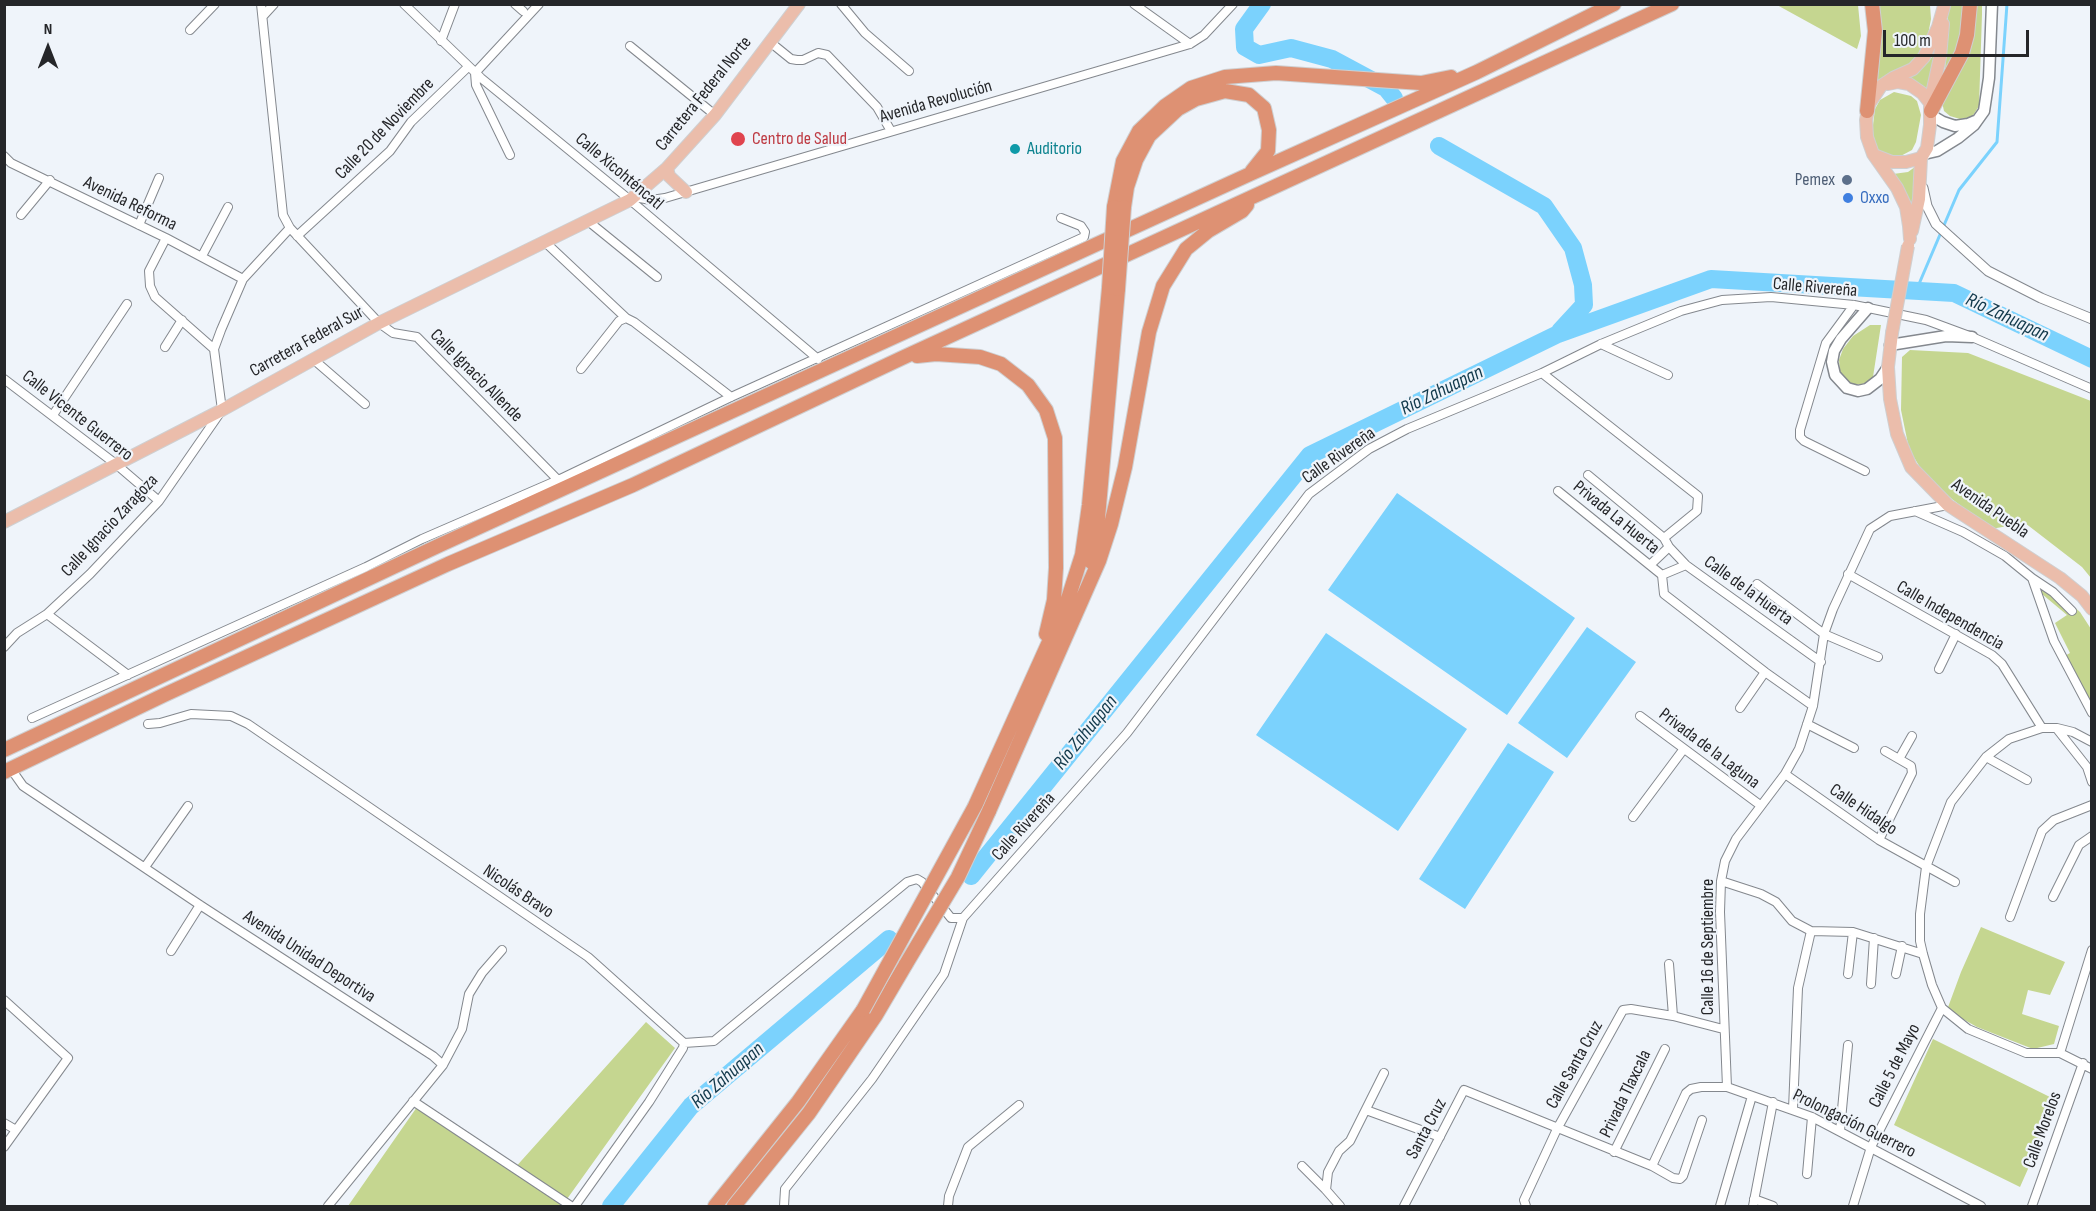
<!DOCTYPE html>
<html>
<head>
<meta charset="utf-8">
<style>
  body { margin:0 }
  #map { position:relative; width:2096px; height:1211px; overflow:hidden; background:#eff4fa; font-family:"Sofia Sans Condensed",sans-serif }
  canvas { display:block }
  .frame { position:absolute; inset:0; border:6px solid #252629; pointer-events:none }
  .north { position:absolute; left:18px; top:18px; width:60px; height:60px; -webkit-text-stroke:4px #eff4fa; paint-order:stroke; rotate:0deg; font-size:16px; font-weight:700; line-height:24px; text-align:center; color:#252629 }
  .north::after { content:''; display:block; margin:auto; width:21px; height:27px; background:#252629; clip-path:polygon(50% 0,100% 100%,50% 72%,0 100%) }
  .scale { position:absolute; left:1883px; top:30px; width:146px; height:27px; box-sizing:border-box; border:3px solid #252629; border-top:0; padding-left:8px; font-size:18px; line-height:21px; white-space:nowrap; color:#252629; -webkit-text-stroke:4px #eff4fa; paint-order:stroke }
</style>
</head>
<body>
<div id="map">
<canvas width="2096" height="1211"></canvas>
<div class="frame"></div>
<div class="north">N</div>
<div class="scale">100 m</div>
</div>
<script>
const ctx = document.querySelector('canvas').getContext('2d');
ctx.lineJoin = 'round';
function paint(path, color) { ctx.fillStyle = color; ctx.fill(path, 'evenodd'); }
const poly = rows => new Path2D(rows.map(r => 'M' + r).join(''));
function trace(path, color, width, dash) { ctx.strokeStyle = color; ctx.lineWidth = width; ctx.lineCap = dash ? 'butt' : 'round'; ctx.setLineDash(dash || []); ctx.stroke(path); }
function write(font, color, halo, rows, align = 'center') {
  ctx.font = font + ' "Sofia Sans Condensed",sans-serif'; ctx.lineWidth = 4.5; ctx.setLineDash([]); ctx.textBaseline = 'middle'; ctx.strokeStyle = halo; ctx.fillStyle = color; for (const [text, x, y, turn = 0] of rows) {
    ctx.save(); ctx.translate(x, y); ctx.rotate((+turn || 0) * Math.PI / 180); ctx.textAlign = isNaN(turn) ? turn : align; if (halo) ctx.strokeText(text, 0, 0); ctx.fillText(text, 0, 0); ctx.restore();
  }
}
paint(poly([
  [1777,5,1858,5,1861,36,1857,49],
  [1876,5,1930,5,1931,19,1927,40,1918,55,1911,63,1873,83],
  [1947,5,1966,5,1962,42,1945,70,1948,25],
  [1976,5,1982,5,1982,14,1979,106,1972,117,1960,119,1950,116,1944,111,1942,102,1974,23],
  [1935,53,1926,92,1908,78,1929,61],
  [1894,92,1911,96,1917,101,1921,115,1916,142,1912,150,1895,159,1882,155,1877,148,1872,133,1875,109,1880,100],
  [1919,164,1912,209,1907,194,1893,174,1908,172],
  [1870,325,1881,325,1873,377,1869,383,1853,385,1845,381,1840,371,1839,360,1843,349,1853,336],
  [1910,350,1968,353,2091,401,2091,578,2082,567,2025,523,1991,529,1948,496,1924,474,1909,449,1901,410,1902,357],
  [2025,570,2053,589,2080,612,2091,629,2091,709,2061,658,2070,653,2055,623,2067,615,2036,589],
  [1981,927,2065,962,2050,995,2028,990,2022,1014,2059,1026,2054,1044,2033,1049,1977,1027,1947,1010,1961,972],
  [646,1022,675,1048,562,1206,348,1206,417,1107,513,1170],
  [1933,1039,2058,1101,2020,1187,1894,1125]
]), '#c5d690');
paint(poly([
  [1397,493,1575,618,1507,715,1328,590],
  [1587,627,1636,662,1567,758,1518,723],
  [1326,633,1467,729,1398,831,1256,735],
  [1508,743,1554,772,1465,909,1419,879]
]), '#7bd2fd');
trace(poly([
  [1916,291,1959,190,1997,142,2007,4]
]), '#7bd2fd', 3);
trace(poly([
  [1262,4,1244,29,1245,47,1259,55,1291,48,1332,59,1386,88,1394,98],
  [1439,146,1544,206,1573,248,1583,285,1584,305,1560,331],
  [971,876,1310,455,1558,334,1711,279,1954,293,2092,359],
  [611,1206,691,1106,889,939]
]), '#7bd2fd', 18);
const minor = poly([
  [261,4,283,215,290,228,379,323,393,333,417,337,558,480],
  [404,4,481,78,630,200,818,359],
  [515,4,523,11],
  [841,4,865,33,909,71],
  [1134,4,1190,44],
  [263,16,274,4],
  [190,30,215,4],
  [441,41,455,4],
  [770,42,791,59,797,60,803,60,818,53,827,55,877,107,891,131],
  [630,46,715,115],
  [510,155,476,85,475,73,539,4],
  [4,156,11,163,166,238,243,279],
  [634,197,651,200,665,198,1190,44,1204,35,1233,4],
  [21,215,50,180],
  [588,221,657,277],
  [139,225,159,178],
  [297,236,390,151,411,122,468,67],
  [166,238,149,271,150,286,155,297,214,349],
  [545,242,626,318,634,322,731,397],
  [202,256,228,207],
  [1854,305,1826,343,1800,430,1800,437,1804,441,1865,471],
  [1601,344,1668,375],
  [165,347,182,320],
  [313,359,365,404],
  [581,369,619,321,626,318],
  [1542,373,1698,496,1697,511,1664,538],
  [4,379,117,465,159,501],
  [53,415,127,304],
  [1588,475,1664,538,1669,547,1686,565,1821,662],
  [1558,491,1662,575,1686,565],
  [1915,511,1963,532,2005,556,2032,578,2054,641,2092,713],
  [1650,565,1669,547],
  [1848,574,1992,655,2002,664,2042,728],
  [1662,575,1664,594,1765,672,1813,706],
  [2032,578,2053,592,2072,611],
  [1757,584,1824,634,1878,657],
  [47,614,128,675],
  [4,647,17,633,47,614,90,574,159,501,222,410,214,349,221,330,243,279,290,228],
  [1939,669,1956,634],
  [1740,708,1765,672],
  [1640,716,1760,805],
  [32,718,366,567,422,539,558,480,731,397,1084,237,1085,232,1081,226,1061,218],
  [148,724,160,723,191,714,231,716,248,724,588,957,684,1043],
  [1807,724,1854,748],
  [2057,729,2087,767,2092,782],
  [2092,742,2073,732,2057,728,2042,728,2009,739,1986,757,1951,802,1926,867,1920,914,1920,941,1923,954,1932,985,1942,1008,1968,1029,2026,1053,2060,1053,2092,1069],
  [1986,757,2027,780],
  [1899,759,1912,736],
  [11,769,23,786,200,905,433,1056,443,1065],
  [1785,774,1879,840,1955,882],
  [1633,817,1683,750],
  [1879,840,1912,773,1911,766,1885,751],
  [145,867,188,806],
  [1721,881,1761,894,1776,902,1792,921,1811,931,1853,932,1923,954],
  [2053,897,2079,845,2092,836],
  [2010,917,2042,831,2054,820,2092,805],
  [171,951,200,905],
  [1669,964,1673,1016],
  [1848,974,1853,932],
  [1896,974,1902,946],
  [1871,984,1874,938],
  [4,1000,68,1058,4,1147],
  [684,1043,714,1041,907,882,917,879,922,882,951,918,963,918],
  [2060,1053,2092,950],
  [1727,1087,1720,912,1721,881,1725,861,1736,839,1785,774,1799,749,1813,706,1824,634,1833,609,1870,529,1890,516,1948,505],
  [413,1101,571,1206],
  [1793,1109,1798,988,1811,931],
  [1366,1110,1440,1137],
  [4,1123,16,1130],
  [1840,1131,1848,1045],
  [1614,1152,1665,1049],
  [1302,1166,1326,1190,1340,1206],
  [1652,1166,1686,1093,1691,1089,1701,1087,1727,1087,1812,1117,1981,1206],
  [1807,1174,1812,1117],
  [1326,1190,1328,1172,1339,1151,1350,1141,1384,1073],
  [1754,1199,1773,1206],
  [328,1206,443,1065,462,1029,469,994,482,973,502,950],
  [575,1206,649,1102,683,1048,684,1043],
  [784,1206,785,1189,872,1079,944,974,963,918,1127,733,1309,494,1369,449,1407,429,1542,373,1601,344,1681,311,1722,300,1771,297,1854,305,1926,320,1972,337,2092,389],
  [948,1206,949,1196,968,1147,1019,1105],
  [1404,1206,1464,1090,1652,1166,1673,1178,1680,1179,1683,1176,1702,1120],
  [1526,1206,1524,1200,1557,1129,1623,1010,1631,1009,1673,1016,1723,1029],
  [1720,1206,1752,1096],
  [1753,1206,1773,1102],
  [1853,1206,1871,1147,1942,1008],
  [2032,1206,2083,1063]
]);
const tertiary = poly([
  [1923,188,1927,206,1936,224,1988,271,2041,298,2092,319]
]);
const secondary = poly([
  [1931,115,1943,122,1955,126,1968,124,1975,121],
  [1924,154,1937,151,1958,138,1974,125,1984,111,1989,78,1992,4],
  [1868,308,1841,339,1834,351,1832,362,1835,375,1847,388,1858,391,1867,389,1880,379,1888,367],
  [1890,345,1946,336,1972,337]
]);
const primary = poly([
  [1930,103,1940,57,1943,24],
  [1874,155,1892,162,1906,162,1921,158,1927,148,1930,125,1930,103,1922,93,1909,84,1898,82,1888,84],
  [667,168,669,176,686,192],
  [1912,231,1919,199,1921,158],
  [1910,239,1909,226,1906,207,1897,188,1873,154,1867,137,1866,120,1869,104,1881,86,1893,78,1913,69,1924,57,1938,27,1944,6],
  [1892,333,1888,367,1890,399,1897,434,1911,467,1948,505,2060,578,2082,596,2092,609],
  [4,522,222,410,379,323,630,200,667,168,715,115,799,4]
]);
const motorway = poly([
  [1867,111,1875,31,1872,4],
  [1931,111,1962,53,1967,35,1970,4],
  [1114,207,1123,161,1139,131,1165,106,1191,88,1225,77,1276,73,1421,83,1451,77],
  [1124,207,1127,187,1136,160,1149,136,1178,109,1196,99,1225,91,1249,95,1264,108,1269,130,1268,151,1252,171],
  [917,356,936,354,980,357,1001,364,1028,385,1046,410,1055,438,1056,568,1054,600,1046,634],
  [1091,562,1098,518,1118,289],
  [4,750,440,545,1250,174,1477,72,1614,4],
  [4,772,164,695,448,564,633,485,902,358,1672,4],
  [975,806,1067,602,1082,555,1089,505,1109,288],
  [989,811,1099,561,1111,524,1125,467,1149,332,1163,286,1186,249,1208,231,1242,211,1247,205],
  [715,1206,798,1102,863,1010],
  [734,1206,809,1113,876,1015,906,964]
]);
trace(minor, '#84888e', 10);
trace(tertiary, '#84888e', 11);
trace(secondary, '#84888e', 13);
trace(primary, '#cfcfd0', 14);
trace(motorway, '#cfcfd0', 16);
trace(minor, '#fff', 8);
trace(tertiary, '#fff', 9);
trace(secondary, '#fff', 10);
trace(primary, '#ebbdab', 12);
trace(motorway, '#de9173', 14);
const primaryBridge = poly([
  [1892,333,1908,246]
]);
const motorwayBridge = poly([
  [1109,288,1114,207],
  [1118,289,1124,207],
  [906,964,958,877,989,811],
  [863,1010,975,806]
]);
trace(primaryBridge, '#cfcfd0', 14, []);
trace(motorwayBridge, '#cfcfd0', 16, []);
trace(primaryBridge, '#ebbdab', 12);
trace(motorwayBridge, '#de9173', 14);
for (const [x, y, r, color] of [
  [738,139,8,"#e0444e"],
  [1015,149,6,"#0f9aa8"],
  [1847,180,6,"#5c6f8a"],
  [1848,198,6,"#3f7fe0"]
]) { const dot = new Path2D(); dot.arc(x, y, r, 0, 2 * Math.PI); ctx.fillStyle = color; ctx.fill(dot); trace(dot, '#eff4fa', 2); }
write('18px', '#252629', '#eff4fa', [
  ["Carretera Federal Norte",704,94,-51],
  ["Avenida Revolución",936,102,-16],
  ["Calle 20 de Noviembre",385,129,-46],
  ["Calle Xicohténcatl",619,172,40],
  ["Avenida Reforma",130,204,26],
  ["Calle Rivereña",1815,288,5],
  ["Carretera Federal Sur",307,342,-29],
  ["Calle Ignacio Allende",476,376,45],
  ["Calle Vicente Guerrero",77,416,38],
  ["Calle Rivereña",1339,456,-35],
  ["Avenida Puebla",1990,509,35],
  ["Privada La Huerta",1616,518,39],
  ["Calle Ignacio Zaragoza",110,526,-47],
  ["Calle de la Huerta",1748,591,36],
  ["Calle Independencia",1950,616,30],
  ["Privada de la Laguna",1709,749,37],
  ["Calle Hidalgo",1863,810,34],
  ["Calle Rivereña",1024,827,-48],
  ["Nicolás Bravo",518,892,34],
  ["Calle 16 de Septiembre",1708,947,-90],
  ["Avenida Unidad Deportiva",309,957,33],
  ["Calle Santa Cruz",1575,1065,-61],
  ["Calle 5 de Mayo",1895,1066,-63],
  ["Privada Tlaxcala",1626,1094,-64],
  ["Prolongación Guerrero",1854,1124,26],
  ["Santa Cruz",1427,1129,-62],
  ["Calle Morelos",2043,1130,-70]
]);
write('18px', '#be3a42', '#eff4fa', [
  ["Centro de Salud",752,139]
], 'left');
write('18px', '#0d838f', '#eff4fa', [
  ["Auditorio",1027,149]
], 'left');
write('18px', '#4e5e75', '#eff4fa', [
  ["Pemex",1835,180]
], 'right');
write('18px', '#366cbe', '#eff4fa', [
  ["Oxxo",1860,198]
], 'left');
write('italic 20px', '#12394b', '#eff4fa', [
  ["Río Zahuapan",2007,318,25],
  ["Río Zahuapan",1442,391,-26],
  ["Río Zahuapan",1086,733,-51],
  ["Río Zahuapan",728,1076,-41]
]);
</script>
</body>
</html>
